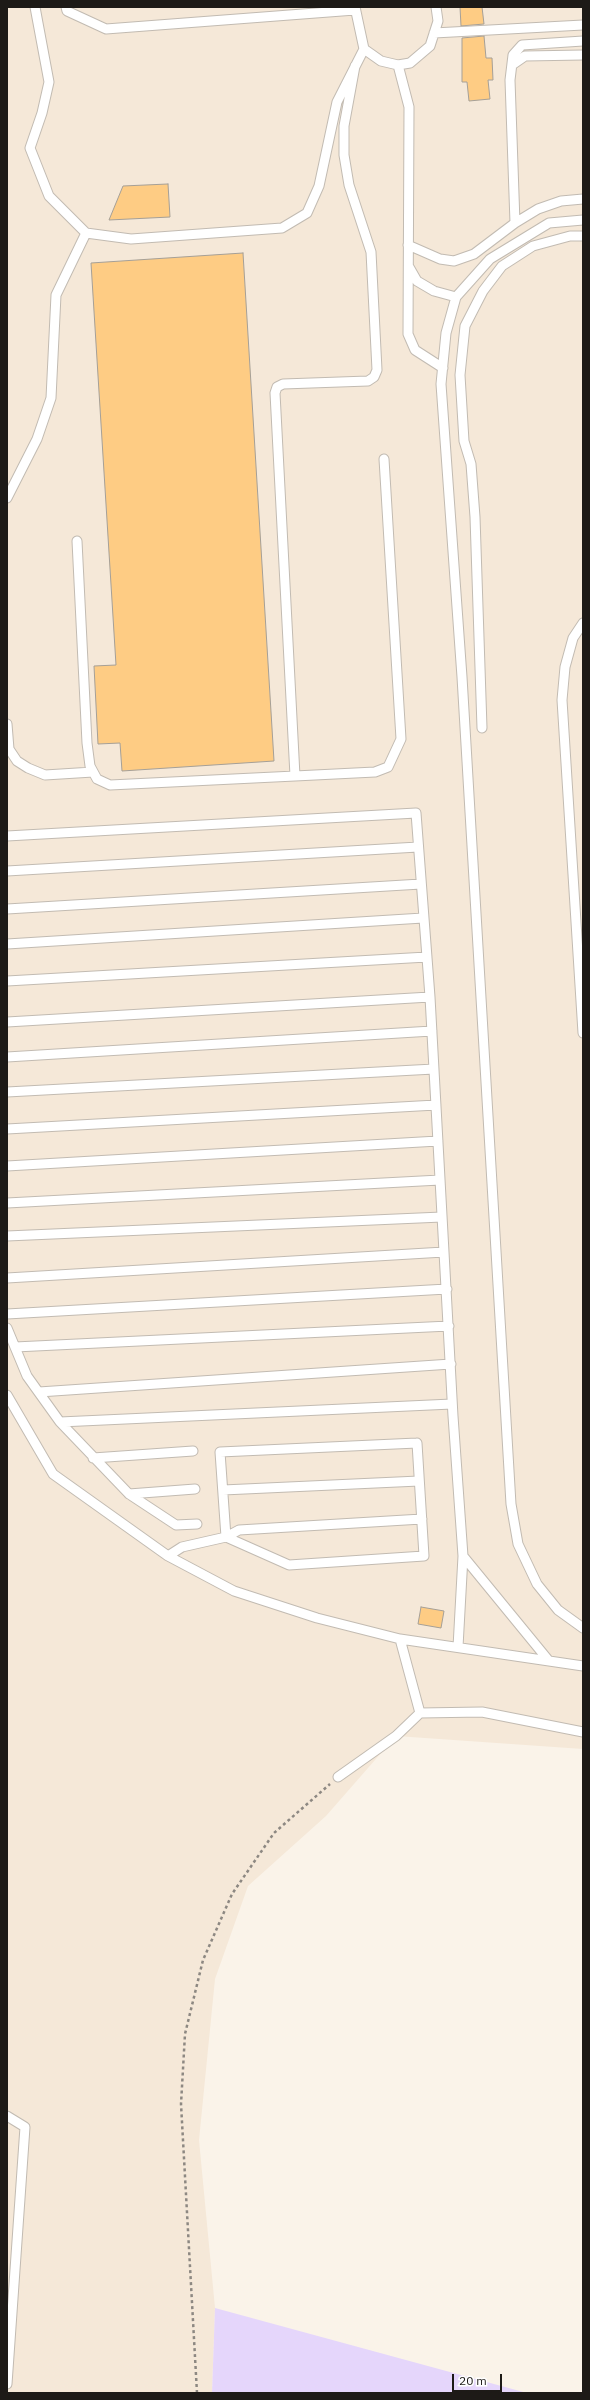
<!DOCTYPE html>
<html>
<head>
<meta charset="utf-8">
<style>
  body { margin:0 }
  #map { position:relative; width:590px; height:2400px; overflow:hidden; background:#faf3e9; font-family:"IBM Plex Sans",sans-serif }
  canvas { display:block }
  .frame { position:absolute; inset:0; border:8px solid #1d1a17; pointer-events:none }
  .scale { position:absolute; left:452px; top:2374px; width:50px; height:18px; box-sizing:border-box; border:2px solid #1d1a17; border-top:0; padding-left:5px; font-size:12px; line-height:14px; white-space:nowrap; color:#1d1a17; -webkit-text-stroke:3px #fff; paint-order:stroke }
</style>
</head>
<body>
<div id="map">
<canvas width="590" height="2400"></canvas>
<div class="frame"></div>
<div class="scale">20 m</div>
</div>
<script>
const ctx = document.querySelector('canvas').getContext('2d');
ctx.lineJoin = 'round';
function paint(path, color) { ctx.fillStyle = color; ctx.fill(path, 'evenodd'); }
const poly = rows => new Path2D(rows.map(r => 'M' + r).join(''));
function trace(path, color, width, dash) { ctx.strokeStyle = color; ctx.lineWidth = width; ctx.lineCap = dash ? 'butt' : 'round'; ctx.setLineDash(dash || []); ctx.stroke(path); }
paint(poly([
  [7,7,583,7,583,1749,396,1736,326,1816,248,1886,215,1979,199,2140,215,2308,212,2393,7,2393]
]), '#f5e8d8');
paint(poly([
  [215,2308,527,2393,212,2393]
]), '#e5d6fb');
const building = poly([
  [460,7,482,7,484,24,461,26,460,7],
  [484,36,486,58,492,58,493,80,488,80,490,99,469,101,467,82,462,82,462,38,484,36],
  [168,184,170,217,109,220,123,186,168,184],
  [243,253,274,761,122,771,120,743,98,744,94,666,116,665,91,263,243,253],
  [421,1607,444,1611,441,1628,418,1624,421,1607]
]);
paint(building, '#fecc84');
trace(building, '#a6a097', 1);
const lane = poly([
  [35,7,49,82,42,113,30,148,49,196,86,233,131,239,282,228,307,213,319,186,337,102,364,49],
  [66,7,67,11,106,29,355,10],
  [355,7,364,49,381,61,398,65,410,63,430,46,438,21,436,7],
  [434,33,583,25],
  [398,65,409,107,408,334,415,350,443,368],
  [512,65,525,56,583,55],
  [583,220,549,223,490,259,456,297,446,333,441,384,462,677,511,1504,518,1544,537,1584,558,1610,583,1628],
  [515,223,510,80,513,55,522,45,583,41],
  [408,245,440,259,454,261,474,254,515,223,538,209,561,201,583,199],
  [409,267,417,281,434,291,456,297],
  [7,498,37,439,51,398,56,295,86,233],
  [77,541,87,743,90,766,97,779,110,785,295,776,275,393,277,387,283,384,368,381,374,377,377,370,371,252,349,185,344,155,344,126,355,66],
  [583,623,573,638,565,667,562,700,583,1033],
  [7,724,9,749,17,761,28,768,45,775,93,772],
  [482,728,475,517,471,464,464,441,460,375,465,326,483,291,502,266,533,246,570,236,583,236],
  [295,776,375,772,388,767,401,739,384,459],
  [7,836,416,813,430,997,453,1416,463,1556,458,1647],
  [7,871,418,847],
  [7,909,421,884],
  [7,944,423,918],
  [7,981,427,957],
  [7,1022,430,997],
  [7,1057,432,1031],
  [7,1092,434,1069],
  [7,1129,436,1105],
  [7,1166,438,1141],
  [7,1203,440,1180],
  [7,1236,442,1217],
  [7,1278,444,1252],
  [7,1314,447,1289],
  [7,1328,27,1376,60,1422,452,1404],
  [15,1347,449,1326],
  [39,1392,451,1364],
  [7,1395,53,1474,168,1556,234,1591,317,1618,400,1639,583,1666],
  [60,1422,129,1494,176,1525,197,1524],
  [417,1443,424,1556,289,1565,226,1537,220,1452,417,1443],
  [93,1458,193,1451],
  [223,1490,419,1481],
  [129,1494,195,1489],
  [168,1556,182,1547,226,1537,239,1530,422,1519],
  [463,1556,549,1661],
  [400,1639,420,1713,482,1712,583,1732],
  [338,1777,396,1736,420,1713],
  [7,2116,25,2127,7,2384]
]);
trace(lane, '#c2bbb2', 11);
trace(poly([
  [197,2393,181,2104,185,2034,203,1960,232,1894,274,1833,330,1784]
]), '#8d8882', 2.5, [3, 3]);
trace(lane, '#fff', 9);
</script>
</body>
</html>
